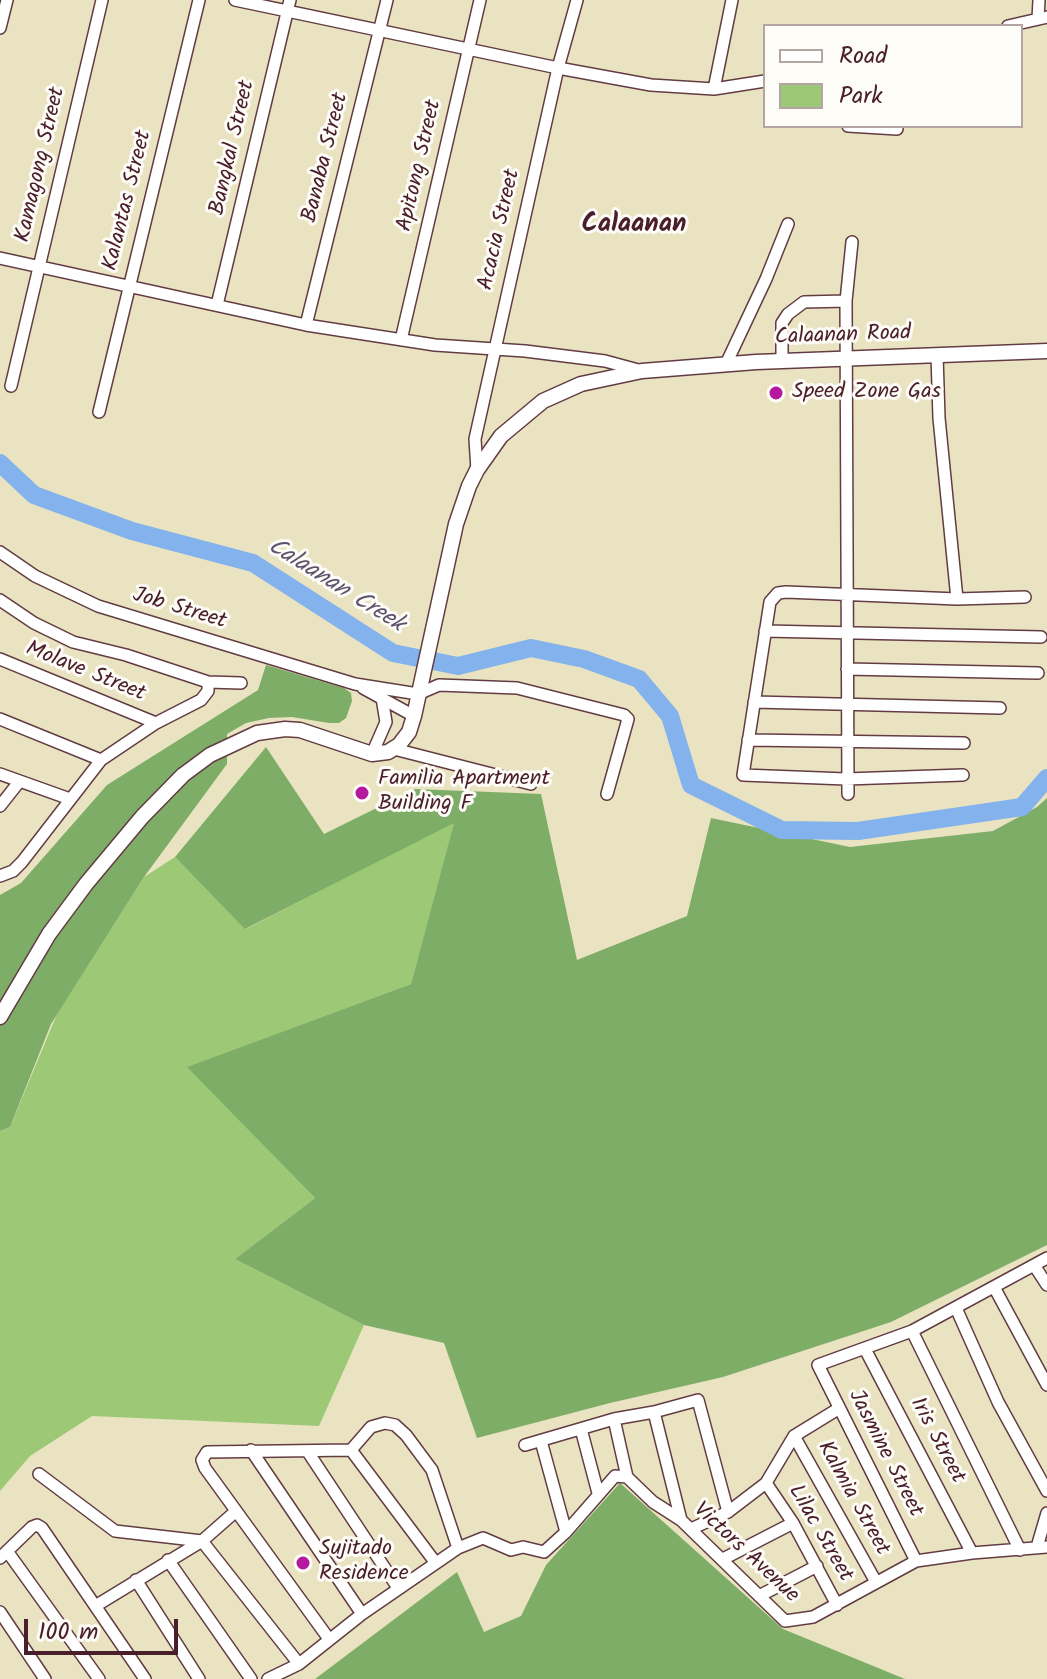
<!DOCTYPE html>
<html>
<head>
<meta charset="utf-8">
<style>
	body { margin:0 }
	#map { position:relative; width:1047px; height:1679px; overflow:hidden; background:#eae3c1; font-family:Kalam,sans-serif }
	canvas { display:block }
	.legend { position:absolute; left:763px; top:24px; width:260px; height:104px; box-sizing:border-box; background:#fdfcf7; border:2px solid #b5a4a5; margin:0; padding:10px 14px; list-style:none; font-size:24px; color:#4a1f2b }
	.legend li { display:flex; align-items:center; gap:16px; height:40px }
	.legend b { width:40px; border:2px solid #b5a4a5 }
	.scale { position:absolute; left:24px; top:1619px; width:154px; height:36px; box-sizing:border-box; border:4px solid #4a1f2b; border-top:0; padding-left:10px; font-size:24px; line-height:28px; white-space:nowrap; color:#4a1f2b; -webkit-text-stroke:6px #fdfcf7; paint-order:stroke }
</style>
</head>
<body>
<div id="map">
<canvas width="1047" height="1679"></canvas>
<ul class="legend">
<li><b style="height:10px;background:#fff"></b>Road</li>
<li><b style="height:22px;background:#9dc976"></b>Park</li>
</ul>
<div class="scale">100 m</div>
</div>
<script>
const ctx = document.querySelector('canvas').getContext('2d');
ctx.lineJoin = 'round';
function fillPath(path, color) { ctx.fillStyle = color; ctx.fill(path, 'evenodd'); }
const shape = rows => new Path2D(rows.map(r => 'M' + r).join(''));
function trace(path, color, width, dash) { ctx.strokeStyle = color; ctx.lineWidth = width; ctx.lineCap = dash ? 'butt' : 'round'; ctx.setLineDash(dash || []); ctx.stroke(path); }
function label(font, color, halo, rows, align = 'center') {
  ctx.font = font + ' Kalam,sans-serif'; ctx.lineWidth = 6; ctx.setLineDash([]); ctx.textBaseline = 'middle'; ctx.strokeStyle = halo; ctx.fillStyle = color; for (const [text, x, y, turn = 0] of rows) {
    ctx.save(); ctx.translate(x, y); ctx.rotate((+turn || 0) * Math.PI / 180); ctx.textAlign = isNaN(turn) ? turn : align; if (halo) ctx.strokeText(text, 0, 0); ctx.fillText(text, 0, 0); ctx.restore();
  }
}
fillPath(shape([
	[455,821,411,984,188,1067,315,1198,235,1259,364,1325,319,1426,92,1416,30,1456,0,1491,0,1131,10,1127,57,1014,144,877,175,857,246,929]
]), '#9dc976');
fillPath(shape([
	[266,665,344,688,351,693,352,701,346,718,339,723,329,723,292,717,269,718,246,723,227,734,227,764,144,877,51,1024,10,1127,0,1131,0,895,21,883,107,785,258,690],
	[266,747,324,834,415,789,541,794,577,960,687,916,711,818,850,847,993,831,1037,807,1047,798,1047,1245,891,1322,723,1377,610,1403,477,1438,444,1343,364,1325,235,1259,315,1198,187,1067,411,984,454,823,245,929,175,857],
	[620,1483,783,1629,905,1679,315,1679,457,1572,484,1632,521,1616,546,1565]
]), '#7ead67');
trace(shape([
	[0,463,34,495,132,531,253,563,393,653,458,666,531,648,584,659,639,679,670,716,691,785,782,830,858,831,1022,807,1047,778]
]), '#83b2ed', 18);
const minor = shape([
	[235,0,558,68,651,85,714,89,765,81],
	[1038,19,1039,0],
	[1008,26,1047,17],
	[0,28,7,0],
	[714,89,732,0],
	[848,126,897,129],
	[0,258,306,325,435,345,525,351,605,361,642,371],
	[217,305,290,0],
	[306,325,387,0],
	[401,340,480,0],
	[937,355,939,418,957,599],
	[782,361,782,323,788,314,804,302,846,301],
	[726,364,766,279,788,224],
	[11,386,102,0],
	[99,412,199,0],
	[477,470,475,439,558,68,577,0],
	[0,552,35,576,98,606,355,684,418,694,439,685,517,688,624,715,628,719,607,794],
	[0,600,34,623,73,642,126,655,208,682,241,683],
	[765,631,1041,637],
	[0,659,156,723],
	[847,669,1038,673],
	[363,688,414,716],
	[754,702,1000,708],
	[0,719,101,760],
	[748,740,964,743],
	[394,749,531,784],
	[372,754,386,722,382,698],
	[0,774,70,799],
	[963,775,846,779,743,775,770,602,778,593,786,592,957,599,1025,597],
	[848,794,846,301,852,242],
	[0,806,19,782],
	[0,876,13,871,22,862,101,760,156,723,201,700,208,691,208,682],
	[1034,1265,1047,1285],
	[994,1287,1047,1385],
	[956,1308,998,1402,1047,1491],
	[912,1331,1020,1550],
	[865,1349,972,1553],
	[654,1412,681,1520],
	[614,1419,627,1477],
	[581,1429,598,1493],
	[794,1436,876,1582],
	[541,1441,566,1532],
	[525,1445,614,1419,654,1412,698,1400,728,1512],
	[251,1450,362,1614],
	[351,1450,435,1562],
	[308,1452,398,1588],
	[39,1474,115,1531,202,1541,299,1664],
	[766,1483,793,1523,837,1605],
	[691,1529,728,1512,766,1483,794,1436,838,1409],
	[1037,1547,1047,1513],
	[7,1551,99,1679],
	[0,1558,32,1527,37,1525,42,1528,145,1679],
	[723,1559,793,1523],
	[168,1560,251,1679],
	[916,1561,818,1365,912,1331,1047,1258],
	[136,1580,199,1679],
	[759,1596,817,1566],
	[97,1605,202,1541,235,1512],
	[0,1612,45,1679],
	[329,1639,205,1468,202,1460,207,1452,351,1450,371,1427,385,1423,395,1425,406,1435,432,1470,458,1548],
	[268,1679,299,1664,362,1614,458,1548,483,1538,511,1550,523,1547,544,1552,566,1532,615,1476,627,1477,653,1502,681,1520,785,1621,813,1617,916,1561,972,1553,1047,1547]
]);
const major = shape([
	[0,1017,49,934,86,884,142,817,183,775,210,755,257,733,285,729,300,730,372,754,388,752,399,745,409,732,414,716,456,524,469,486,477,470,501,436,543,401,581,384,642,371,756,362,1047,351]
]);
trace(minor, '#623c42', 14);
trace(major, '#623c42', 17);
trace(minor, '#fff', 11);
trace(major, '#fff', 14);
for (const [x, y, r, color] of [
	[776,393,8,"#b5179e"],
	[362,793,8,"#b5179e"],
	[303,1563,8,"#b5179e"]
]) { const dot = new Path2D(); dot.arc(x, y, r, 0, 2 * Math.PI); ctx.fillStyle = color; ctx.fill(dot); trace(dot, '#fdfcf7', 3); }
label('22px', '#4a1f2b', '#fdfcf7', [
	["Bangkal Street",234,148,-77],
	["Banaba Street",327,158,-76],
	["Kamagong Street",42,165,-77],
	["Apitong Street",421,166,-77],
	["Kalantas Street",129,201,-76],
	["Acacia Street",501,230,-77],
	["Calaanan Road",843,337,-2],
	["Job Street",179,610,17],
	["Molave Street",85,673,22],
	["Iris Street",936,1441,62],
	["Jasmine Street",884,1454,63],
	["Kalmia Street",852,1499,61],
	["Lilac Street",819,1534,60],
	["Victors Avenue",745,1554,43]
]);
label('22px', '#4a1f2b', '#fdfcf7', [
	["Speed Zone Gas",792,393],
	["Familia Apartment",378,780],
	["Building F",378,805],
	["Sujitado",319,1550],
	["Residence",319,1575]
], 'left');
label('italic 24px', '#5e526f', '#fdfcf7', [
	["Calaanan Creek",335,587,32]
]);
label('bold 26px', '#4a1f2b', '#fdfcf7', [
	["Calaanan",634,227]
]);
</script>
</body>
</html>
